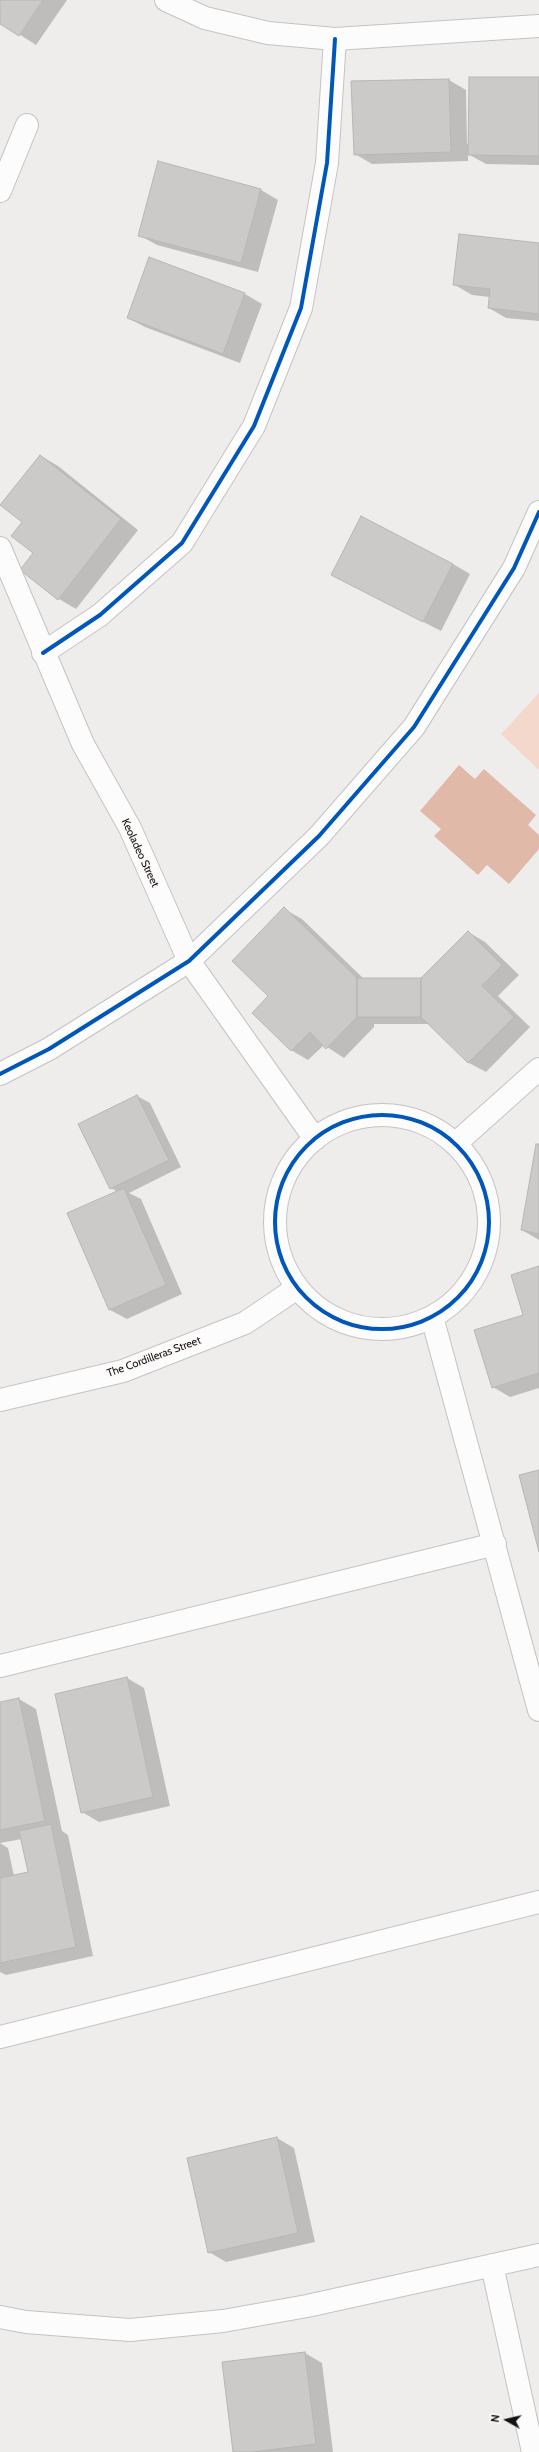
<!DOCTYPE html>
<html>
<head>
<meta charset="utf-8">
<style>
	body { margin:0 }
	#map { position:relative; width:539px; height:2452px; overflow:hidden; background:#efedeb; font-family:Cabin,sans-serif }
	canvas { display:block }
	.north { position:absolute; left:487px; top:2400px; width:40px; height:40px; -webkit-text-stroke:3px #fdf9f8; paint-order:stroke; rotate:278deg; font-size:11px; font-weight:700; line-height:16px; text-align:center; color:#131211 }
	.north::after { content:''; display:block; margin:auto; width:14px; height:18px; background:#131211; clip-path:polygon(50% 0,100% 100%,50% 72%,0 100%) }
</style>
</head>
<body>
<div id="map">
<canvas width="539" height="2452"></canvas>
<div class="north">N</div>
</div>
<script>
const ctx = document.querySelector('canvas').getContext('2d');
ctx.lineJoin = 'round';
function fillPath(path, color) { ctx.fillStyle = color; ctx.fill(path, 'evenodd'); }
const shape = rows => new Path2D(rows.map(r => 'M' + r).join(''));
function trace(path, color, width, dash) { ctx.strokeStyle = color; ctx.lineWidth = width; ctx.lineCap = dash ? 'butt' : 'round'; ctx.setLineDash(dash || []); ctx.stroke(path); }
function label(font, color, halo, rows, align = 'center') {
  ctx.font = font + ' Cabin,sans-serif'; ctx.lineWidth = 3; ctx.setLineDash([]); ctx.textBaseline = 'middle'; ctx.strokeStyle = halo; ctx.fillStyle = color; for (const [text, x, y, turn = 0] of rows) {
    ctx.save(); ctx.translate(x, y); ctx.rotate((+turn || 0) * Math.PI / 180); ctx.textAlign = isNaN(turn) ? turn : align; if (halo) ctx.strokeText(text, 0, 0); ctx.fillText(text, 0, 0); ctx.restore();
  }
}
fillPath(shape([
	[539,693,539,770,501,734]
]), '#f4d8cc');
fillPath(shape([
	[459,765,475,779,484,769,536,815,528,825,539,835,539,849,509,884,487,865,478,875,434,836,441,829,420,811]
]), '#e0b9a9');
fillPath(shape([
	[0,0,67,0,36,45,0,22],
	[539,78,539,165,486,164,468,154,468,161,372,164,355,154,449,80,466,90,467,144,469,144],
	[261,190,278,200,258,272,157,245,139,235],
	[539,244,539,321,506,318,489,308,490,297,472,295,455,285],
	[150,258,245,294,262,304,240,363,145,327,128,318],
	[41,456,58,466,138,530,76,609,59,599,35,553],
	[453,564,470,574,441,631,332,575],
	[284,909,302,919,364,979,421,979,468,932,485,942,519,975,498,996,530,1027,486,1072,469,1063,430,1024,374,1024,374,1027,344,1058,324,1045,308,1060,291,1050,269,996],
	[137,1096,150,1103,181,1167,129,1193,141,1199,182,1294,127,1319,110,1310,118,1192,111,1188],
	[539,1145,539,1240,522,1230],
	[539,1267,539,1388,510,1397,493,1387,524,1316],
	[127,1678,144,1688,170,1806,99,1822,82,1812],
	[19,1699,36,1709,62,1831,68,1835,93,1956,6,1975,0,1972,0,1843,8,1848,14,1876,29,1873,22,1839,0,1843,0,1703],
	[277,2138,294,2148,315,2242,226,2262,209,2252],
	[305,2353,322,2363,333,2452,234,2452,223,2363]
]), '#0003');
const building = shape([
	[0,0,43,0,19,36,0,24,0,0],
	[469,77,539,77,539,156,468,155,469,77],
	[449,79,451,152,354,155,351,81,449,79],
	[158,161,261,189,241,263,138,236,158,161],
	[459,234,539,243,539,314,488,308,490,289,453,285,459,234],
	[149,257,245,293,223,354,127,318,149,257],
	[40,455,121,519,58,600,20,570,33,553,11,536,22,522,0,505,40,455],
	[361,516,453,564,423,622,331,575,361,516],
	[284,907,357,978,357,1017,326,1049,310,1032,291,1051,252,1013,268,996,232,961,284,907],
	[468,931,502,965,482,986,514,1017,468,1063,421,1017,421,978,468,931],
	[357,978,421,978,421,1017,357,1017,357,978],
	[137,1095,169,1160,110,1189,78,1124,137,1095],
	[536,1144,539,1144,539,1234,521,1230,536,1144],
	[124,1188,166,1285,109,1310,67,1213,124,1188],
	[539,1266,539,1373,492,1388,474,1330,523,1315,511,1275,539,1266],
	[539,1470,539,1552,519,1475,539,1470],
	[127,1677,153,1797,81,1813,55,1694,127,1677],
	[19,1698,45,1821,0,1830,0,1702,19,1698],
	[51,1824,76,1947,0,1963,0,1878,28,1872,19,1831,51,1824],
	[277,2137,298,2233,208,2253,187,2158,277,2137],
	[305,2352,316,2444,252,2452,233,2452,222,2362,305,2352]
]);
fillPath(building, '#cbcac9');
trace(building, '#b7b6b5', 1);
const minor = shape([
	[166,0,205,18,268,33,335,39,539,26],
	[0,191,27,125],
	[0,548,83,744,130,828,189,961,315,1139],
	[43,653,100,615,182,543,254,426,301,308,327,163,335,39],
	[0,1074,49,1049,189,961,319,836,414,727,514,568,539,512],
	'275 1222a107 107 0 1 1 214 0a107 107 0 1 1-214 0Z',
	[455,1144,539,1069],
	[432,1317,539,1710],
	[0,1400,123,1371,245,1323,297,1288],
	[0,1666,495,1544],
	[0,2037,539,1902],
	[492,2265,533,2452],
	[0,2317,26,2322,130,2330,223,2321,307,2306,539,2255]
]);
trace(minor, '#c5c3c2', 24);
trace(minor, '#fdfcfc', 22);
trace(shape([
	[43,653,100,615,182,543,254,426,301,308,327,163,335,39],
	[0,1074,49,1049,189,961,319,836,414,727,514,568,539,512],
	'275 1222a107 107 0 1 1 214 0a107 107 0 1 1-214 0Z'
]), '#0057b8', 4);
label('11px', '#131211', '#fdf9f8', [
	["Keoladeo Street",140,853,65],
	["The Cordilleras Street",154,1357,-20]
]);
</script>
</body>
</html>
